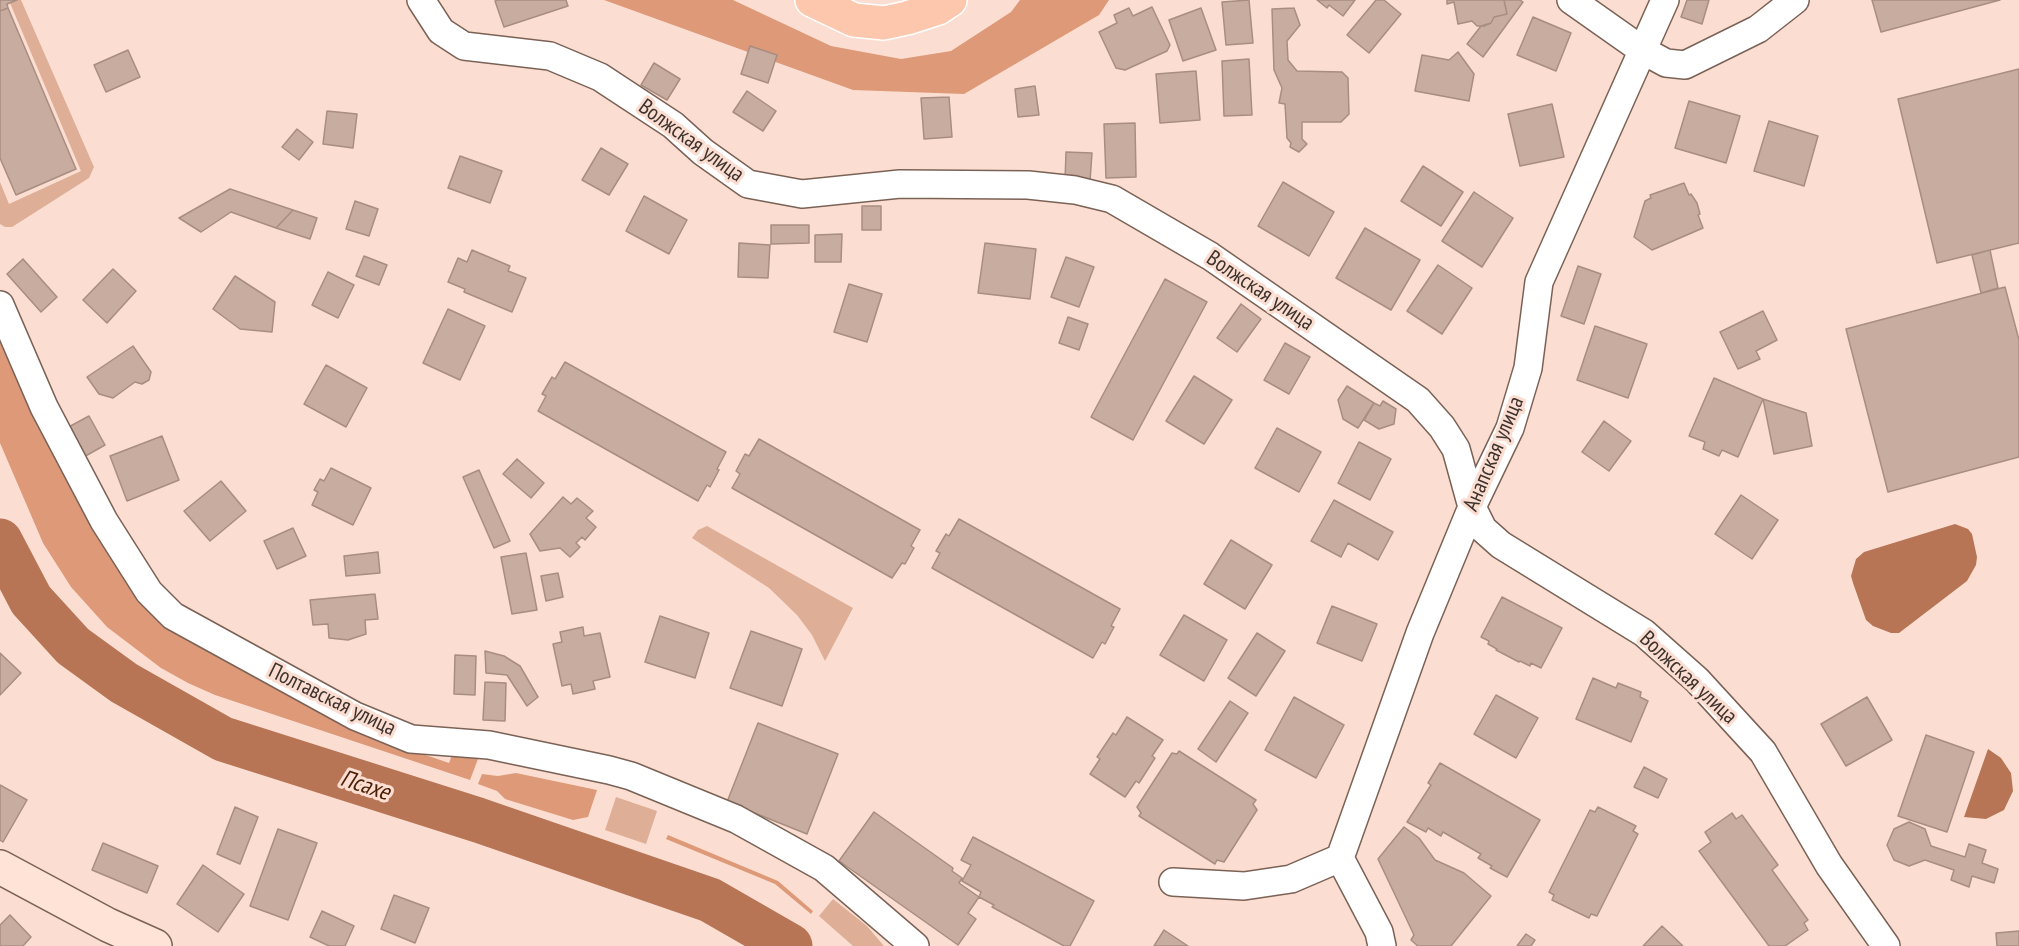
<!DOCTYPE html>
<html>
<head>
<meta charset="utf-8">
<style>
	body { margin:0 }
	canvas { display:block; background:#fbded1 }
</style>
</head>
<body>
<canvas width="2019" height="946"></canvas>
<script>
const ctx = document.querySelector('canvas').getContext('2d');
ctx.lineJoin = 'round';
function fillPath(path, color) { ctx.fillStyle = color; ctx.fill(path, 'evenodd'); }
const shape = rows => new Path2D(rows.map(r => 'M' + r).join(''));
function trace(path, color, width, dash) { ctx.strokeStyle = color; ctx.lineWidth = width; ctx.lineCap = dash ? 'butt' : 'round'; ctx.setLineDash(dash || []); ctx.stroke(path); }
function label(font, color, halo, rows, align = 'center') {
  ctx.font = font + ' "PT Sans Narrow",sans-serif'; ctx.lineWidth = 6; ctx.setLineDash([]); ctx.textBaseline = 'middle'; ctx.strokeStyle = halo; ctx.fillStyle = color; for (const [text, x, y, turn = 0] of rows) {
    ctx.save(); ctx.translate(x, y); ctx.rotate((+turn || 0) * Math.PI / 180); ctx.textAlign = isNaN(turn) ? turn : align; if (halo) ctx.strokeText(text, 0, 0); ctx.fillText(text, 0, 0); ctx.restore();
  }
}
fillPath(shape([
	[17,0,21,0,94,167,89,178,12,227,5,227,0,224,0,182,9,204,81,171,10,3],
	[707,526,853,608,825,661,812,635,797,615,769,588,692,538,698,530],
	[616,797,657,811,646,844,605,830],
	[833,899,867,926,884,946,853,946,819,916]
]), '#deae97');
fillPath(shape([
	[604,0,733,0,831,46,901,59,951,51,1011,12,1020,0,1109,0,1099,15,964,94,853,90],
	[0,322,142,595,414,751,449,763,452,755,478,759,470,780,215,695,188,683,161,668,107,627,71,587,43,543,0,443],
	[516,773,597,790,588,817,573,820,505,799,497,791,478,784,482,774,498,776],
	[668,835,778,881,813,911,811,914,775,884,666,839]
]), '#de9978');
fillPath(shape([
	[1955,524,1968,529,1972,534,1977,557,1976,565,1967,581,1899,633,1891,633,1873,626,1866,620,1853,583,1851,576,1856,559,1864,552],
	[1988,749,2001,758,2011,773,2013,791,2004,810,1986,819,1964,817]
]), '#b77555');
trace(shape([
	[0,541,31,600,73,646,124,683,223,739,478,820,710,900,790,946]
]), '#b77555', 45);
const building = shape([
	[0,0,17,0,7,4,8,8,0,11,0,0],
	[498,0,566,0,568,6,504,27,495,1,498,0],
	[1249,0,1253,43,1226,45,1222,2,1249,0],
	[1317,0,1355,0,1343,16,1329,5,1327,8,1317,0],
	[1376,0,1384,0,1401,14,1369,53,1347,35,1376,0],
	[1447,0,1504,0,1507,14,1494,17,1491,23,1484,26,1477,26,1472,21,1458,24,1454,2,1447,4,1447,0],
	[1504,0,1520,0,1523,2,1483,57,1467,44,1481,26,1491,23,1494,17,1507,14,1504,0],
	[1687,0,1709,0,1702,24,1681,17,1687,0],
	[1872,0,2000,0,1881,32,1872,0],
	[1152,7,1170,45,1167,51,1125,70,1116,68,1099,32,1117,23,1114,15,1129,8,1133,16,1152,7],
	[8,8,76,169,16,195,0,158,0,11,8,8],
	[1201,8,1216,50,1183,61,1169,20,1201,8],
	[1294,8,1300,25,1287,41,1288,60,1297,71,1342,72,1348,78,1349,114,1341,122,1302,122,1302,139,1307,144,1299,152,1290,147,1291,143,1287,138,1285,104,1279,103,1282,88,1274,70,1272,9,1294,8],
	[1533,17,1571,33,1556,71,1517,55,1533,17],
	[750,46,777,55,768,83,741,74,750,46],
	[128,50,140,77,106,92,94,65,128,50],
	[1458,52,1474,74,1469,101,1415,91,1422,55,1449,60,1458,52],
	[1249,59,1252,115,1224,116,1222,61,1249,59],
	[654,63,680,79,667,100,641,85,654,63],
	[2019,69,2019,243,1937,263,1898,99,2019,69],
	[1196,71,1200,120,1160,123,1156,74,1196,71],
	[1035,86,1039,115,1018,117,1015,89,1035,86],
	[747,91,776,111,763,131,733,112,747,91],
	[949,97,952,137,924,139,921,98,949,97],
	[1689,101,1740,116,1726,163,1675,148,1689,101],
	[1552,104,1564,157,1520,166,1508,114,1552,104],
	[327,111,357,114,353,148,323,144,327,111],
	[1769,121,1818,136,1804,186,1754,171,1769,121],
	[1135,123,1136,177,1106,178,1104,124,1135,123],
	[297,129,313,142,299,160,282,147,297,129],
	[601,148,628,164,609,195,582,180,601,148],
	[1066,152,1092,153,1090,181,1065,180,1066,152],
	[460,156,502,171,490,203,448,188,460,156],
	[1423,166,1463,192,1441,226,1401,201,1423,166],
	[1283,182,1334,212,1309,256,1258,226,1283,182],
	[1684,183,1689,195,1691,194,1697,203,1700,214,1698,215,1703,228,1652,250,1634,237,1645,201,1651,198,1650,195,1684,183],
	[230,189,293,210,276,228,231,212,201,232,179,218,230,189],
	[1474,192,1513,218,1482,267,1442,241,1474,192],
	[644,196,687,220,669,254,626,231,644,196],
	[355,201,378,209,369,236,346,229,355,201],
	[862,206,881,206,881,230,862,230,862,206],
	[293,210,317,218,310,239,276,228,293,210],
	[771,225,809,225,809,243,771,244,771,225],
	[1365,228,1420,260,1391,310,1336,278,1365,228],
	[842,234,841,262,815,262,815,235,842,234],
	[739,243,770,245,768,278,738,277,739,243],
	[985,243,1036,249,1030,299,978,293,985,243],
	[472,250,510,266,508,271,526,278,512,312,464,292,465,289,448,282,458,258,467,262,472,250],
	[1990,250,1998,288,1981,293,1972,255,1990,250],
	[364,256,387,265,379,285,356,276,364,256],
	[1066,257,1094,267,1079,307,1051,297,1066,257],
	[23,259,57,297,41,312,7,274,23,259],
	[1438,265,1472,288,1442,334,1407,311,1438,265],
	[1578,266,1601,274,1584,324,1561,316,1578,266],
	[113,269,136,291,107,323,83,300,113,269],
	[328,272,354,285,338,318,312,305,328,272],
	[235,276,275,302,272,332,240,329,213,309,235,276],
	[1165,279,1207,302,1133,440,1091,417,1165,279],
	[849,284,882,294,867,342,834,332,849,284],
	[2005,287,2019,340,2019,457,1888,492,1846,329,2005,287],
	[1241,304,1261,319,1237,352,1217,338,1241,304],
	[448,309,485,326,460,380,423,363,448,309],
	[1763,311,1777,340,1756,351,1760,359,1738,369,1720,332,1763,311],
	[1068,317,1088,324,1079,350,1059,343,1068,317],
	[1595,326,1647,344,1628,398,1577,380,1595,326],
	[1285,343,1310,357,1289,394,1264,380,1285,343],
	[133,346,151,372,149,380,142,384,135,382,113,398,99,394,87,377,133,346],
	[565,362,726,452,717,469,719,470,710,487,707,485,698,501,538,411,546,396,542,394,552,377,555,379,565,362],
	[326,365,367,388,346,427,304,404,326,365],
	[1194,376,1232,400,1204,444,1166,421,1194,376],
	[1714,378,1763,399,1738,457,1722,450,1719,456,1703,449,1705,442,1689,436,1714,378],
	[1347,386,1374,403,1358,428,1343,419,1338,400,1347,386],
	[1763,399,1806,413,1812,446,1774,454,1763,399],
	[1383,401,1396,409,1394,424,1379,429,1364,420,1374,403,1380,406,1383,401],
	[89,416,105,445,82,458,65,429,89,416],
	[1604,421,1631,441,1609,471,1582,452,1604,421],
	[1277,428,1321,452,1299,492,1255,468,1277,428],
	[162,436,179,480,127,501,110,456,162,436],
	[759,439,920,530,911,546,914,548,905,564,902,563,892,578,732,488,740,474,736,471,745,454,749,456,759,439],
	[1359,442,1391,459,1370,500,1338,483,1359,442],
	[517,459,544,483,531,498,503,474,517,459],
	[331,468,371,488,353,525,312,505,318,492,314,490,320,479,324,481,331,468],
	[479,470,510,541,494,548,463,477,479,470],
	[221,481,246,511,210,541,184,511,221,481],
	[1741,495,1778,520,1752,559,1715,534,1741,495],
	[563,497,571,504,577,498,593,511,586,518,596,527,585,540,582,537,576,543,580,547,570,557,560,548,540,551,530,534,563,497],
	[1334,500,1393,532,1378,560,1348,543,1341,557,1311,541,1334,500],
	[959,519,1120,609,1111,626,1114,627,1105,644,1102,642,1093,658,932,568,940,553,936,551,946,534,949,536,959,519],
	[293,528,306,556,277,569,264,541,293,528],
	[1231,540,1272,565,1245,609,1204,584,1231,540],
	[378,552,380,573,346,576,344,556,378,552],
	[526,553,537,610,512,614,501,557,526,553],
	[558,573,563,597,546,601,541,576,558,573],
	[375,594,378,619,365,620,366,634,348,640,329,638,328,624,313,625,310,600,375,594],
	[1502,597,1562,628,1541,668,1531,663,1530,666,1520,661,1519,662,1496,650,1497,649,1488,644,1489,641,1481,637,1502,597],
	[1332,606,1377,624,1362,661,1317,643,1332,606],
	[1184,615,1227,640,1204,681,1160,655,1184,615],
	[660,616,709,633,695,678,645,662,660,616],
	[583,627,584,636,600,633,610,677,593,681,595,689,573,694,571,684,562,686,553,644,562,642,560,632,583,627],
	[751,631,802,649,782,706,730,688,751,631],
	[1257,633,1285,651,1256,696,1228,678,1257,633],
	[485,651,504,656,520,666,538,697,527,706,507,675,486,673,485,651],
	[0,653,21,673,0,695,0,653],
	[455,655,476,656,475,695,454,694,455,655],
	[1593,678,1616,688,1618,683,1641,692,1640,697,1648,701,1631,742,1576,719,1593,678],
	[485,682,506,683,505,721,483,720,485,682],
	[1496,695,1538,718,1516,758,1474,734,1496,695],
	[1294,697,1344,725,1316,778,1265,750,1294,697],
	[1867,697,1892,740,1846,766,1821,724,1867,697],
	[1230,701,1248,713,1216,762,1198,749,1230,701],
	[1127,717,1163,740,1152,756,1155,758,1139,783,1136,781,1125,797,1090,774,1100,759,1097,757,1113,733,1116,735,1127,717],
	[758,723,838,754,807,834,727,802,758,723],
	[1926,735,1974,752,1947,832,1898,816,1926,735],
	[1179,751,1256,800,1253,804,1257,810,1224,862,1217,860,1215,864,1139,816,1141,813,1137,807,1172,753,1177,754,1179,751],
	[1440,763,1540,820,1507,877,1490,868,1492,866,1478,858,1481,854,1443,832,1441,836,1428,828,1426,832,1407,822,1431,785,1428,783,1440,763],
	[1644,767,1667,779,1658,798,1634,787,1644,767],
	[0,785,27,800,3,842,0,840,0,785],
	[235,807,258,817,240,864,217,854,235,807],
	[1598,807,1636,826,1633,831,1638,834,1597,916,1591,914,1589,918,1552,900,1554,895,1549,892,1590,810,1595,812,1598,807],
	[874,812,953,868,952,871,962,878,959,883,979,897,968,913,976,919,958,945,839,861,874,812],
	[1732,813,1736,819,1742,815,1778,865,1772,870,1808,920,1804,923,1808,930,1785,946,1769,946,1699,851,1711,842,1705,832,1732,813],
	[1909,822,1925,829,1931,846,1965,857,1969,844,1986,850,1982,863,1998,869,1994,883,1972,876,1969,887,1951,880,1954,870,1925,860,1909,866,1894,860,1887,845,1894,829,1909,822],
	[1404,827,1419,838,1435,860,1464,873,1491,896,1451,946,1418,946,1411,940,1414,935,1378,859,1404,827],
	[278,829,317,843,288,920,250,906,278,829],
	[973,837,1094,901,1070,946,1064,946,992,907,994,905,979,897,981,892,962,881,971,865,961,860,973,837],
	[103,843,158,866,147,893,92,870,103,843],
	[203,865,244,894,218,932,177,904,203,865],
	[394,895,429,908,415,943,381,929,394,895],
	[322,911,354,926,345,946,329,946,310,937,322,911],
	[10,915,31,937,23,946,0,946,0,925,10,915],
	[1662,926,1683,946,1643,946,1662,926],
	[1164,930,1188,946,1154,946,1164,930],
	[2019,931,2019,946,1997,946,1996,933,2019,931],
	[1526,934,1535,940,1531,946,1517,946,1526,934]
]);
fillPath(building, '#c8ac9f');
trace(building, '#a88d81', 1.5);
const street = shape([
	[421,0,441,31,464,46,550,56,600,77,673,125,703,152,748,184,802,194,900,184,1028,185,1075,190,1112,199,1210,256,1418,400,1442,427,1456,449,1472,507,1483,529,1501,545,1644,633,1697,680,1763,752,1829,865,1886,946],
	[1571,0,1642,50,1666,63,1685,65,1758,29,1795,0],
	[0,305,44,407,104,521,149,592,173,616,355,716,411,739,489,745,609,770,631,776,736,819,824,868,915,946],
	[1340,858,1420,633,1472,507,1510,428,1528,368,1539,282,1665,0],
	[1340,858,1379,932,1382,946],
	[1173,882,1244,886,1291,879,1340,858]
]);
const secondary = shape([
	[0,867,108,925,155,946]
]);
const primary = shape([
	[812,0,854,20,884,23,907,18,938,8,950,0]
]);
trace(street, '#7b6256', 30);
trace(secondary, '#7b6256', 36);
trace(primary, '#fff', 36);
trace(street, '#fff', 27);
trace(secondary, '#fee3d6', 33);
trace(primary, '#fdc7ad', 33);
label('22px', '#3d322d', '#fbded1', [
	["Волжская улица",691,141,36],
	["Волжская улица",1260,291,34],
	["Анапская улица",1494,454,-67],
	["Волжская улица",1688,678,43],
	["Полтавская улица",332,700,26]
]);
label('italic 24px', '#4b1f07', '#fbded1', [
	["Псахе",365,786,18]
]);
</script>
</body>
</html>
